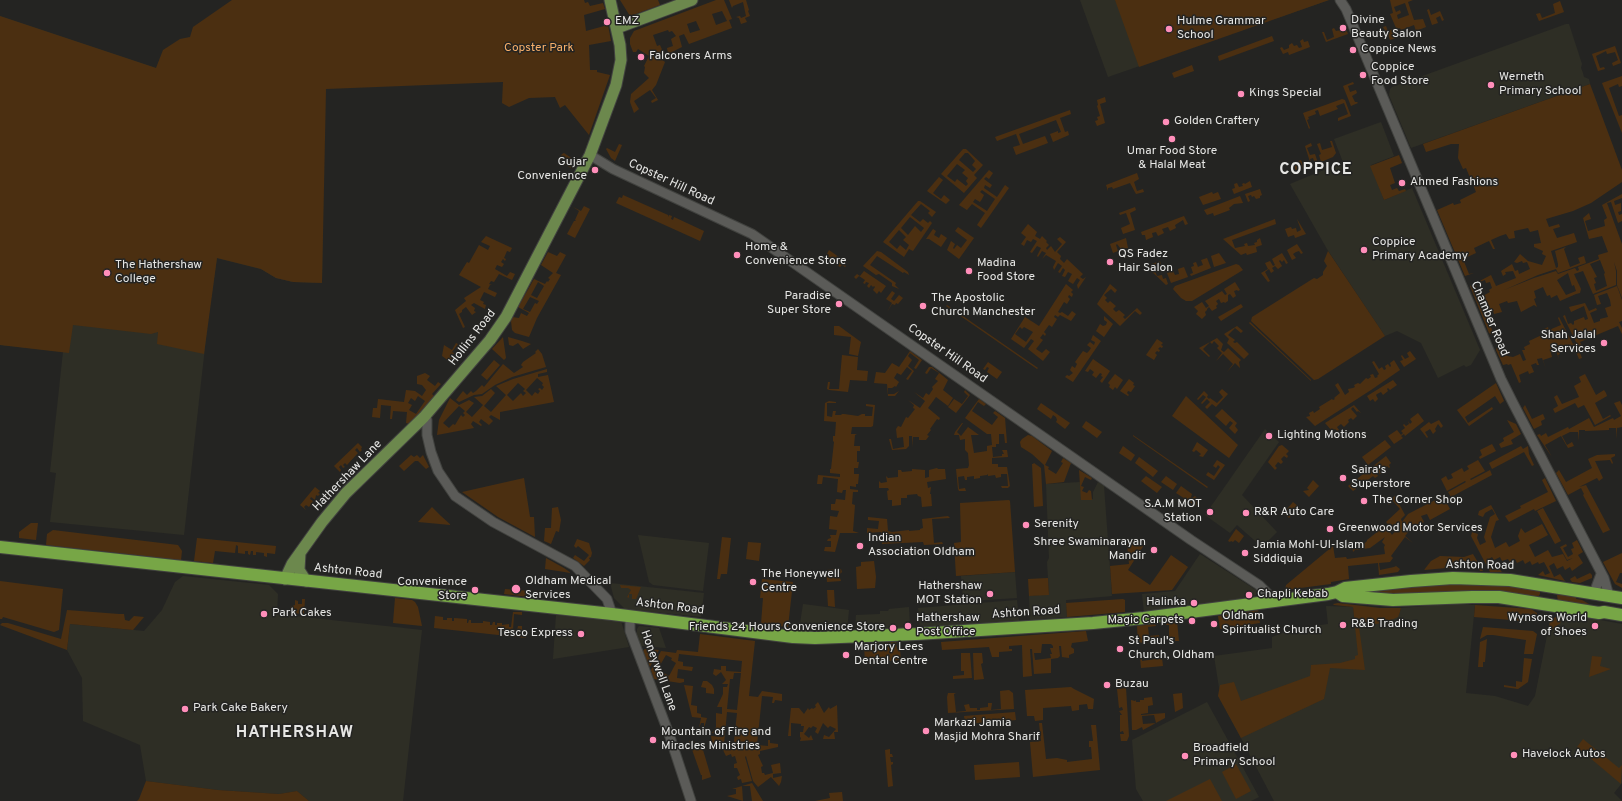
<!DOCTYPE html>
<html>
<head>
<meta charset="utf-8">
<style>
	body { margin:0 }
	canvas { display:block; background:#242422 }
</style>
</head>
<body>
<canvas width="1622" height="801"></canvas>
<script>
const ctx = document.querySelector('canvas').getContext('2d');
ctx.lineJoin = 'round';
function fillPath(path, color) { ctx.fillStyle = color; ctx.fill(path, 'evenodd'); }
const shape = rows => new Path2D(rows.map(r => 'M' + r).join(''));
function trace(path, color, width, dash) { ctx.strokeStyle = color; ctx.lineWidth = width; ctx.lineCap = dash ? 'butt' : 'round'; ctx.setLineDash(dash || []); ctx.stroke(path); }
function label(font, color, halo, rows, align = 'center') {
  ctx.font = font + ' Overpass,sans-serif'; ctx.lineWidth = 3; ctx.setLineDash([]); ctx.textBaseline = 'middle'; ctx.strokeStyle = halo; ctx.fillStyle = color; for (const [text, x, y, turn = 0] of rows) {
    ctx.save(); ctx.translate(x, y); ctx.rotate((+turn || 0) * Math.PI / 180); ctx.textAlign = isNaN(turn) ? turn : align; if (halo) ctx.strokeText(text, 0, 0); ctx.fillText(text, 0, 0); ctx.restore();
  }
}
fillPath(shape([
	[1080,0,1329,0,1108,77],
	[0,16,156,68,325,89,322,283,293,282,276,278,261,269,217,258,208,320,184,535,50,522,56,473,50,472,63,352,0,345],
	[1566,24,1569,24,1582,64,1581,68,1583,73,1584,77,1589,79,1590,84,1411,148,1389,95,1390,89,1392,87],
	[1381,122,1394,156,1371,165,1384,200,1412,188,1480,350,1471,365,1466,367,1464,365,1438,378,1421,343,1397,331,1385,336,1327,249,1290,184,1343,162,1334,139],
	[1265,429,1279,442,1242,495,1277,532,1262,547,1237,525,1230,533,1205,515],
	[1080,482,1082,500,1093,499,1093,492,1098,482,1104,486,1112,596,1066,600,1067,617,1030,620,1029,596,1049,594,1047,562,1049,558,1046,484],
	[638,535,709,543,703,591,653,585,649,582],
	[1200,554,1256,590,1256,595,1252,597,1144,613,1142,594,1175,591],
	[1015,572,1017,598,969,601,963,599,961,576],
	[183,576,269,585,278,594,277,614,422,630,403,801,309,801,297,791,279,794,218,790,146,781,140,745,83,721,82,678,67,650,70,624,144,631,162,610,175,582],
	[610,583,704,593,701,617,625,609,614,598],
	[1017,600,1019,621,920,627,918,608],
	[803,604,849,610,847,630,799,630],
	[1450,604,1475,605,1466,693,1495,696,1528,706,1535,696,1550,621,1562,613,1622,624,1622,783,1614,793,1622,801,1274,801,1221,700,1214,656,1272,648,1272,637,1292,629,1328,624,1326,606,1353,607,1354,618,1400,612,1401,608],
	[909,607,910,628,891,630,855,629,856,615,880,614,880,611,888,611,889,609],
	[556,615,621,621,629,647,553,659],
	[639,626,659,628,666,648,641,646,637,636,637,629],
	[1207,702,1259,797,1251,801,1143,801,1136,789,1132,740]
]), '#2e2e25');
fillPath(shape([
	[232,0,584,0,585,3,588,2,590,6,603,3,605,9,584,15,586,31,608,25,611,41,589,45,590,70,597,70,597,72,610,75,589,135,565,105,560,108,555,97,529,98,509,107,502,103,503,82,326,89,322,283,293,282,276,278,261,269,217,258,204,354,157,344,158,332,151,334,73,325,69,353,0,345,0,16,156,68,163,50,180,39,190,37,193,27],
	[620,0,658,0,660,5,630,16],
	[716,0,724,0,732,19,729,20,732,28,689,44,684,34,679,36,682,47,660,58,665,62,656,85,652,90,658,100,652,103,651,101,656,98,650,90,634,101,639,109,634,113,630,102,631,94,649,78,644,73,645,67,644,66,649,56,638,49,636,52,633,52,630,44,630,38,634,31],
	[722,11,727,21,716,25,712,14],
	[696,21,700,30,690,33,687,24],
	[668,30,669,32,672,31,676,36,671,39,673,46,667,48,668,53,664,54,660,45,657,46,653,35],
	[729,0,746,0,749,10,748,11,750,16,745,18,747,22,741,24,739,18,736,17,740,16,741,18,746,16,743,2,733,6,732,8],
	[1115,0,1329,0,1139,67],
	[1390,0,1413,0,1408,2,1414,20,1423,19,1426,27,1416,31,1414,25,1401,30,1400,28,1396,30,1399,37,1390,40,1388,34,1383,36,1382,32,1385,31,1383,27,1386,26,1388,31,1396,28,1390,14,1393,13],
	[1405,3,1409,15,1398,19,1397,15,1401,13,1400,10,1396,12,1394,7],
	[1560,1,1564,12,1539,21,1536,14,1540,13,1542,18,1555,13,1553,4],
	[1429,9,1431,15,1440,11,1444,20,1442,21,1440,16,1436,18,1438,23,1432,25,1427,10],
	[1334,28,1336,31,1346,29,1348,34,1326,42,1322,32,1324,32,1327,40,1334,37,1332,29],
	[1272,36,1274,41,1219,61,1218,56],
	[1303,39,1304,42,1308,41,1310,47,1289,55,1288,52,1283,54,1280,48,1282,47,1284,50,1289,48,1289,45,1292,43,1294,46,1297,45,1299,48,1302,47,1300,41],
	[1615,46,1621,63,1613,66,1612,63,1618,60,1615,52,1607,54,1606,51,1596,56,1600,68,1604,67,1605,69,1598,71,1592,54],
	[1192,65,1194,71,1174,78,1172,73],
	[1622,76,1622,86,1619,87,1618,84,1609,88,1619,116,1622,115,1622,133,1602,83],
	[1353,82,1354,84,1348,86,1350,92,1356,90,1357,93,1352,96,1355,102,1357,102,1358,103,1351,106,1343,86],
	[1590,84,1622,170,1622,182,1591,203,1573,211,1546,219,1549,227,1559,224,1560,227,1553,229,1557,238,1574,233,1577,242,1551,251,1556,268,1558,267,1558,264,1555,251,1566,247,1564,249,1570,267,1580,263,1578,258,1584,256,1586,263,1558,273,1556,269,1538,275,1504,290,1534,278,1556,271,1558,274,1575,268,1577,271,1579,270,1578,267,1599,259,1598,255,1608,252,1602,236,1589,239,1583,218,1589,213,1591,219,1585,221,1588,231,1605,226,1604,220,1607,218,1602,205,1622,194,1622,198,1614,201,1615,205,1621,203,1621,211,1618,212,1619,215,1622,214,1622,221,1618,223,1611,202,1607,203,1622,244,1622,298,1617,285,1617,271,1614,262,1616,271,1616,285,1593,294,1583,271,1574,274,1581,289,1580,293,1576,294,1560,301,1557,295,1551,298,1550,295,1547,296,1543,287,1534,291,1536,298,1534,299,1537,307,1534,305,1521,312,1517,301,1508,303,1507,301,1499,304,1502,312,1494,314,1493,311,1486,314,1494,335,1491,334,1489,333,1470,286,1491,275,1496,286,1516,278,1513,271,1505,272,1506,274,1503,276,1501,271,1512,264,1515,271,1518,270,1519,274,1530,269,1527,262,1523,263,1522,261,1517,263,1514,262,1520,254,1528,261,1542,265,1546,256,1542,254,1543,251,1534,247,1534,244,1541,243,1538,230,1530,232,1528,228,1514,231,1515,238,1509,239,1506,234,1500,236,1491,240,1495,249,1493,249,1489,241,1474,248,1476,253,1463,259,1469,274,1474,273,1465,276,1437,210,1453,203,1454,205,1461,203,1460,200,1476,192,1466,168,1463,169,1458,158,1459,144,1451,144,1426,152,1423,144],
	[1600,260,1605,273,1604,274,1607,286,1596,291,1594,284,1596,283,1594,278,1597,277,1590,264],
	[1568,273,1572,286,1574,285,1576,291,1566,295,1557,280],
	[1485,280,1486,283,1490,282,1492,288,1489,290,1490,292,1481,297,1475,284],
	[1105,97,1106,102,1100,104,1105,123,1097,126,1095,121,1098,120,1097,117,1100,116,1097,106,1098,105,1097,100],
	[1342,99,1345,100,1351,116,1338,121,1338,118,1348,114,1344,103,1336,106,1338,109,1320,116,1318,110,1315,111,1316,114,1308,117,1309,119,1307,120,1310,128,1309,129,1303,113],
	[1070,110,1071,114,1060,118,1065,132,1068,131,1069,135,1053,142,1050,134,1058,131,1058,133,1061,132,1056,120,1019,134,1023,144,1045,136,1048,143,1035,148,1016,155,1013,147,1020,145,1016,134,997,141,995,137],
	[1330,141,1332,141,1336,153,1333,157,1321,162,1319,155,1321,154,1317,144,1320,143,1322,150,1332,147],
	[1311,143,1312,146,1307,148,1310,155,1315,154,1318,163,1315,164,1313,158,1310,159,1312,165,1296,171,1293,163,1301,160,1303,165,1310,162,1305,146],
	[619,144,622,145,615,161,611,158,606,149,607,148,615,152],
	[963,149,966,149,983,165,974,175,977,178,964,193,941,174],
	[965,153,968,153,975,161,972,165,976,169,973,172,959,160],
	[957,164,965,170,962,173,968,178,966,181,968,184,966,186,957,179,955,182,947,176],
	[564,153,573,159,575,165,573,169,558,161,562,154],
	[1399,155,1402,163,1390,168,1395,183,1390,185,1392,190,1397,188,1399,191,1405,189,1406,191,1384,200,1370,166],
	[989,170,993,173,989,179,986,177,984,179,992,185,990,188,985,185,984,188,997,197,1005,185,1009,188,981,228,977,225,985,213,972,204,967,210,959,205],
	[982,190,995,199,987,211,973,202,975,199,980,202,982,199,984,195,980,192],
	[1137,173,1139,179,1134,182,1137,191,1143,189,1144,192,1136,194,1130,183,1113,189,1112,187,1108,188,1108,191,1106,185],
	[939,177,943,180,933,193,941,199,944,195,950,200,946,204,927,191],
	[1250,181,1252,187,1234,194,1232,189,1235,188,1234,184,1237,183,1239,187,1243,186,1242,184,1244,183,1245,184],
	[1260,189,1262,195,1260,196,1260,198,1256,199,1254,196,1252,197,1251,195,1248,196,1250,201,1248,202,1245,194],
	[1212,192,1213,194,1218,192,1221,199,1203,205,1199,197],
	[623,195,668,215,668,217,669,215,672,216,671,219,673,220,674,217,704,231,700,241,616,203,619,197,622,198],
	[1240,196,1243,203,1234,204,1229,208,1230,210,1214,216,1213,213,1207,215,1204,210],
	[918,201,920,201,936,212,932,217,928,213,930,211,921,204,911,215,920,222,923,219,928,223,930,221,932,223,913,251,909,249,904,257,883,242],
	[910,217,924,228,921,232,915,226,908,235,901,228],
	[899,230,906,237,903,240,909,245,906,250,900,245,897,249,889,242],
	[584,206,590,209,575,238,567,234,574,221,576,221,575,220,579,211,573,207,581,211],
	[1135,207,1136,210,1130,213,1135,230,1123,234,1121,228,1130,224,1126,213,1120,215,1119,213],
	[1184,216,1188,224,1185,225,1183,220,1175,225,1176,228,1170,231,1168,227,1162,229,1164,233,1158,236,1156,232,1152,233,1153,237,1146,240,1145,235,1142,235,1141,232],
	[1275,219,1276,224,1232,240,1235,248,1245,246,1244,244,1247,243,1248,246,1255,245,1254,243,1257,242,1257,240,1260,238,1262,245,1256,247,1257,252,1247,255,1246,253,1241,255,1223,239],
	[1297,219,1306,234,1295,238,1294,235,1288,237,1285,229,1291,227,1292,229,1296,228,1297,232,1301,230],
	[1028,224,1037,232,1035,236,1040,239,1042,236,1047,241,1046,242,1049,245,1046,248,1047,250,1051,246,1055,252,1062,244,1057,239,1060,237,1066,242,1057,252,1061,256,1060,259,1064,263,1067,259,1083,274,1080,277,1083,279,1086,277,1078,289,1077,285,1080,280,1077,278,1073,284,1068,281,1072,274,1068,272,1065,277,1062,276,1065,270,1063,268,1060,273,1058,272,1062,266,1058,263,1054,270,1053,267,1056,261,1046,255,1042,259,1046,253,1042,251,1038,257,1037,256,1041,248,1037,246,1032,253,1030,252,1037,241,1033,239,1031,242,1027,240,1024,246,1021,244,1026,237,1021,233],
	[958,227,974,238,959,259,947,250,951,241,955,244,953,248,954,249,957,245,961,248,967,240,955,231],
	[933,229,936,231,934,235,939,238,941,234,947,238,941,247,929,239,926,239],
	[486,236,512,248,510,252,507,251,504,258,506,259,505,261,503,259,501,262,504,264,502,267,497,265,495,269,507,276,510,272,515,274,512,280,499,274,494,282,491,281,489,284,492,285,490,285,488,289,497,293,495,297,484,292,480,300,484,302,483,304,486,305,485,309,474,303,471,305,475,308,474,311,476,312,472,315,466,307,462,310,462,312,459,314,465,327,463,328,455,310,466,301,464,298,481,287,459,275,467,262,469,263,479,245,488,250,490,246,481,242],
	[1126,238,1128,248,1121,249,1117,244,1116,245,1118,251,1113,253,1110,244],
	[1297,244,1303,253,1301,254,1299,251,1296,252,1293,254,1296,258,1292,260,1287,250],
	[829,250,843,260,841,262,846,266,845,267,842,265,840,267,836,264,837,261,833,258,831,261,827,258,829,255,827,254],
	[877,251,881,252,908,272,909,275,904,272,903,273,877,256,870,265,896,283,895,285,899,289,892,286,892,283,879,274,876,275,863,266],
	[1328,251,1385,336,1318,379,1314,380,1251,321,1252,317,1314,278,1317,279,1323,275,1323,272,1327,266,1324,261],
	[548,252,557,256,560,252,566,255,556,273,561,275,537,318,529,337,515,333,512,330,511,321,512,317,519,318,521,313,527,316,529,313,518,307,534,279,545,284,547,281,548,282,550,279,548,278,553,273,541,265],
	[538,282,544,286,537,298,531,295],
	[530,297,539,301,537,304,535,303,530,312,523,309],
	[1219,253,1226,263,1214,267,1211,256],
	[1282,253,1288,263,1286,264,1284,260,1282,262,1280,260,1279,261,1282,266,1278,269,1275,266,1272,268,1274,271,1271,273,1269,269,1265,272,1270,281,1268,282,1261,273,1268,269,1265,263,1270,261,1273,266,1275,265,1272,259],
	[1207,258,1211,268,1191,276,1190,274,1193,273,1191,267,1194,266,1193,263,1196,262,1198,267,1200,266,1203,265,1201,260],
	[1160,261,1161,265,1154,268,1157,276,1162,275,1163,279,1166,278,1168,284,1166,285,1146,266],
	[1236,264,1239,265,1243,270,1192,301,1186,301,1181,298,1173,289,1175,286],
	[1184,267,1188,277,1171,283,1167,273,1173,271,1175,275,1179,274,1178,269],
	[864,271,886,286,881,293,879,291,877,294,873,290,875,287,874,286,873,287,871,285,869,288,867,286,869,283,866,282,865,284,863,283,865,280,859,276,856,279,854,277,857,274,860,276],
	[1235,282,1240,290,1238,291,1237,290,1234,291,1236,296,1233,298,1230,294,1228,295,1228,301,1225,303,1224,302,1221,303,1219,299,1216,301,1218,304,1216,306,1217,308,1212,311,1209,307,1207,309,1207,310,1205,312,1206,315,1202,319,1196,314,1198,311,1194,307,1202,302,1206,308,1209,306,1205,301,1222,291,1225,295,1227,294,1224,289],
	[1066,284,1073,290,1071,292,1073,294,1072,297,1069,295,1068,297,1070,299,1067,304,1064,302,1058,312,1060,313,1062,312,1068,316,1072,311,1076,314,1071,321,1060,315,1058,317,1055,315,1054,317,1057,319,1052,327,1049,325,1044,332,1046,334,1045,336,1043,334,1040,338,1043,340,1036,349,1042,353,1046,349,1050,352,1043,361,1028,349,1034,341,1031,339,1024,348,1011,339,1025,317,1039,326],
	[1020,327,1022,329,1024,327,1033,332,1026,342,1015,334],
	[1110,284,1117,290,1115,293,1111,289,1104,295,1107,298,1105,300,1108,303,1110,301,1116,306,1113,309,1116,312,1119,310,1125,315,1123,317,1125,319,1137,308,1142,313,1140,315,1135,311,1120,326,1105,312,1097,304],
	[1617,286,1622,300,1622,321,1619,322,1622,328,1622,334,1618,326,1580,342,1582,346,1579,348,1563,316,1565,315,1568,324,1571,323,1573,325,1574,324,1574,321,1584,317,1585,320,1588,319,1584,306,1571,312,1569,307,1585,303,1589,311,1596,308,1597,310,1590,313,1594,323,1600,321,1600,319,1608,317,1605,308,1611,306,1610,300,1607,293,1598,296,1601,304,1597,305,1594,295],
	[892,291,895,293,891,299,894,301,899,295,903,298,898,304,896,303,895,305,892,304,887,312,892,303,886,299],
	[1241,304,1243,307,1221,321,1218,317],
	[947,305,1038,368,1037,369,946,306],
	[1104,316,1113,324,1104,337,1096,331,1100,324,1103,326,1106,325,1107,322,1104,320],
	[1559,317,1573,344,1576,343,1582,358,1579,359,1573,345,1562,349,1561,347,1558,348,1560,354,1558,355,1559,359,1556,351,1551,353,1552,357,1543,360,1546,369,1542,358,1537,359,1539,365,1537,365,1536,363,1531,365,1534,372,1529,374,1528,371,1519,375,1521,382,1519,383,1511,364,1508,365,1507,364,1503,365,1496,350,1497,347,1499,344,1503,353,1505,352,1507,356,1513,357,1520,354,1523,361,1526,360,1522,350,1525,350,1524,347,1530,344,1529,341,1544,334,1542,330,1548,327,1549,330,1561,325,1558,318],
	[1250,322,1311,380,1311,381,1249,323],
	[834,326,839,326,861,342,858,356,849,354,851,337,834,335],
	[1237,326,1243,331,1241,333,1235,328,1228,335,1235,340,1233,342,1235,343,1237,342,1249,354,1244,359,1227,343,1229,339,1224,334],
	[1093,335,1101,341,1073,382,1065,377,1067,375,1069,376,1073,373,1070,370,1072,366,1075,368,1077,364,1075,362,1083,351,1087,353,1089,351,1091,348,1087,345,1090,342,1094,345,1095,342,1091,340],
	[503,337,506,358,504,360,492,349],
	[508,337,522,341,531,344,523,349,518,343,513,346,509,345],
	[1217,338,1223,344,1221,350,1224,352,1228,348,1241,360,1239,362,1240,368,1235,363,1227,372,1233,364,1223,354,1216,361,1222,353,1217,348,1219,346,1214,341,1212,344,1210,342,1203,349,1210,356,1209,357,1199,348,1210,342],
	[1157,339,1163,343,1161,345,1163,346,1162,348,1160,347,1158,349,1160,350,1159,352,1157,351,1155,353,1157,355,1154,360,1146,355],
	[456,343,458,344,452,352,454,353,452,356,456,359,453,364,442,356,444,345,452,350],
	[538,349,542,354,546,367,512,377,495,385,482,394,474,395,459,402,456,400,463,391,467,395,471,391,473,393,476,391,482,385,484,387,503,364,514,373,523,367,521,365,523,362,536,353,535,352],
	[910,351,922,360,916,369,914,368,919,360,910,353,908,356,912,360,908,366,914,371,908,380,906,379,912,371,907,367,901,375,897,373,894,378,899,382,896,387,895,386,892,388,888,388,888,394,894,394,899,391,895,396,888,396,887,384,874,383,876,372,885,373,892,363,899,367],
	[1410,351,1416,359,1404,367,1400,361,1403,360,1401,356,1402,355,1405,359,1409,357,1407,353],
	[842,355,858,357,857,370,868,371,867,381,850,380,848,392,829,390,827,389,828,382,830,382,829,389,839,389],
	[1093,359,1110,371,1102,383,1100,381,1103,377,1101,376,1102,374,1100,373,1096,378,1092,375,1094,372,1090,369,1088,372,1085,371],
	[494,360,500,365,487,380,481,375],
	[1394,360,1400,370,1371,390,1315,426,1306,417,1310,416,1309,413,1313,411,1314,413,1320,409,1319,407,1332,399,1333,400,1335,399,1334,398,1340,393,1335,385,1338,383,1345,395,1349,392,1348,389,1353,388,1355,387,1354,385,1358,383,1360,384,1366,378,1368,379,1371,377,1370,375,1373,374,1375,378,1378,377,1377,376,1379,374,1372,362,1374,361,1379,369,1382,367,1384,370,1386,369,1385,366,1388,364,1390,367,1391,366,1390,363],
	[988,362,1002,372,997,379,987,372,989,368,987,367,985,370,983,369],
	[929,367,932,367,948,380,943,390,953,398,948,406,936,397,928,408,940,418,939,420,937,419,930,429,931,430,927,435,929,436,926,440,919,440,919,437,913,437,913,447,912,436,909,436,909,446,906,449,892,450,889,439,891,439,893,449,904,447,903,437,897,438,896,429,898,426,901,427,906,417,908,418,915,409,913,408,914,405,908,400,920,408,925,401,914,392,923,398,926,393,929,395,933,389,932,387,938,381,935,379,939,373,931,368,927,374,925,373],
	[547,369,547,372,538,374,538,377,548,375,554,402,500,412,500,420,491,415,489,417,493,421,489,425,481,419,479,422,482,425,481,426,473,421,471,424,474,428,437,435,439,420,450,398,459,405,469,400,474,403,466,412,472,417,483,405,474,397,482,396,491,389,495,393,484,406,491,412,506,395,496,386,513,379],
	[537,378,543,383,542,385,544,387,542,390,540,388,538,389,540,391,538,394,535,392,532,396,526,390],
	[518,383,525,389,523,391,526,393,523,396,521,393,513,401,507,395],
	[459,406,465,411,463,413,465,415,463,417,461,415,455,425,453,424,449,428,443,423],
	[425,373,430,376,427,380,435,386,438,382,441,384,432,394,434,396,410,424,406,423,407,412,393,411,392,419,390,419,391,406,381,405,380,418,372,417,373,408,377,408,378,399,404,402,406,390,415,391,422,396,426,390,422,385,417,384,417,376],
	[418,396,425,401,416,414,409,410,412,405,408,403,411,398,415,401],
	[1115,374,1123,380,1117,389,1115,387,1113,390,1109,387,1110,385,1108,383],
	[1585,374,1596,395,1604,390,1606,393,1607,396,1595,403,1603,419,1610,415,1611,416,1595,425,1584,405,1578,408,1575,403,1555,413,1553,409,1558,406,1554,397,1557,395,1562,404,1579,397,1574,386,1581,382,1579,377],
	[1129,379,1134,383,1133,385,1135,386,1131,392,1128,391,1127,393,1129,395,1128,396,1120,391],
	[1393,380,1397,385,1390,390,1388,388,1387,389,1388,391,1383,395,1381,392,1377,394,1376,395,1378,399,1375,402,1373,399,1370,401,1367,396],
	[1496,383,1504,401,1500,404,1495,396,1465,417,1468,423,1492,407,1493,409,1469,426,1457,410],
	[1222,389,1228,394,1216,407,1212,404,1207,409,1205,407,1210,402,1207,399,1202,404,1201,403,1206,397,1203,395,1198,400,1197,399,1204,391,1208,395,1207,397,1209,399,1210,398,1217,403,1223,397,1219,392],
	[965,390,970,395,956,413,948,407,954,399,962,404,968,396,964,392],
	[1186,396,1238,445,1229,458,1172,416],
	[979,399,986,404,984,406,978,402,972,411,992,425,998,417,993,413,995,411,1005,418,1007,443,1005,443,1004,434,999,434,999,444,996,444,996,447,992,447,993,457,1002,456,1002,454,1004,454,1002,450,1007,450,1008,457,992,458,992,464,998,464,998,467,1007,467,1010,486,1008,488,1002,488,1001,486,1008,486,1007,474,1001,474,1001,477,996,478,995,475,988,476,988,474,987,475,980,476,980,478,974,479,974,476,967,477,967,480,965,480,964,476,958,477,959,489,965,488,966,491,959,491,958,489,956,469,968,468,969,465,968,453,965,450,965,439,960,440,959,435,954,435,955,432,962,423,963,423,957,432,961,436,968,427,979,435,971,435,974,453,987,451,987,446,992,445,991,434,987,434,965,418],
	[829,401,836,402,836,403,827,403,827,416,832,417,833,411,836,411,835,415,841,415,842,414,844,414,858,416,862,414,865,414,865,416,872,416,873,407,866,406,866,404,875,405,873,426,871,427,852,427,851,434,857,434,855,435,854,446,860,446,860,451,857,451,857,462,859,462,858,468,854,468,854,474,859,474,858,484,856,484,856,487,850,486,850,489,858,490,858,492,853,492,852,504,855,505,853,531,859,533,840,533,835,552,824,551,825,547,831,547,831,541,827,541,828,539,831,538,830,535,836,535,837,530,829,529,830,516,837,517,839,511,831,510,831,504,835,504,836,499,845,500,846,490,843,490,842,493,837,492,838,479,823,477,822,484,817,484,818,475,840,477,840,474,830,473,830,469,831,469,834,442,833,441,833,436,835,436,836,422,824,421,825,403],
	[1620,401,1622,405,1622,427,1617,428,1617,439,1616,428,1609,428,1609,430,1585,431,1585,430,1579,430,1579,441,1578,432,1570,432,1562,436,1567,445,1572,442,1574,446,1568,448,1561,436,1545,445,1552,457,1537,435,1540,434,1541,436,1546,433,1548,437,1568,427,1569,429,1589,418,1594,427,1613,418,1614,420,1621,416,1614,403],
	[1041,403,1070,423,1065,429,1056,422,1057,420,1056,417,1053,415,1051,419,1037,409],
	[1354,405,1361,413,1358,411,1357,412,1353,407,1351,409,1357,416,1353,420,1351,418,1348,420,1349,422,1344,427,1341,424,1337,427,1339,430,1337,431,1335,429,1332,431,1325,423],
	[1525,405,1532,419,1543,414,1545,419,1541,421,1542,425,1534,429,1523,408],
	[1222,409,1237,423,1235,426,1238,430,1235,434,1229,428,1233,423,1230,421,1226,426,1215,416],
	[1418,413,1424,421,1405,436,1404,434,1401,436,1403,438,1394,444,1388,436,1397,430,1401,435,1403,433,1401,431,1405,428,1403,425,1404,424,1406,426,1409,424,1408,421,1410,424,1412,422,1410,419],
	[1439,420,1443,426,1441,428,1438,424,1435,429,1436,431,1433,434,1430,429,1427,431,1425,432,1428,437,1427,438,1420,429,1429,422,1431,424],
	[1507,420,1516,424,1521,434,1511,440,1513,444,1501,448,1499,444,1504,441,1503,438,1514,432],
	[1086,421,1102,432,1097,438,1082,427],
	[1028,435,1032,436,1052,451,1045,465,1049,467,1048,469,1056,474,1063,463,1061,462,1063,458,1071,463,1064,482,1046,484,1044,465,1032,454,1021,447,1020,442,1022,439],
	[1133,435,1208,487,1207,488,1133,436],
	[1385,440,1391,447,1368,465,1362,457],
	[1197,442,1208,450,1203,457,1199,456,1201,454,1196,450,1194,452,1192,451],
	[358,443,362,447,361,449,362,450,360,452,357,448,355,450,358,453,347,465,345,463,343,465,345,467,343,468,341,465,339,467,341,470,340,472,334,466],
	[1492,444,1496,451,1480,459,1479,457,1482,455,1480,450],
	[1282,445,1289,451,1286,454,1288,456,1287,458,1284,456,1281,459,1283,462,1281,464,1278,462,1275,466,1277,468,1275,470,1268,462,1279,446],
	[1123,446,1135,455,1131,461,1119,453],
	[1521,446,1523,449,1528,446,1529,454,1534,465,1532,466,1524,452,1492,469,1489,463],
	[1615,454,1615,456,1611,458,1613,463,1612,464,1610,460,1595,461,1603,478,1599,481,1597,478,1579,487,1586,485,1610,530,1603,533,1583,495,1584,494,1581,488,1568,495,1556,473,1559,470,1566,482,1592,468,1588,459,1597,455],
	[411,455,414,457,417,455,420,458,423,455,429,467,426,469,418,461,415,461,404,471,399,466],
	[1386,456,1391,463,1389,465,1390,467,1389,468,1387,466,1385,471,1381,467,1379,469,1382,473,1380,474,1378,471,1376,473,1378,476,1375,478,1373,476,1368,480,1370,482,1368,483,1366,480,1364,482,1363,481,1361,482,1365,487,1364,488,1361,485,1359,487,1356,484,1354,486,1356,489,1353,491,1348,486],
	[1139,457,1158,471,1153,477,1135,463],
	[1217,460,1225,465,1214,480,1206,475,1208,472,1214,476,1220,467,1218,465,1216,468,1213,466],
	[1478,460,1485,471,1470,479,1471,480,1490,470,1492,475,1451,497,1448,492,1466,482,1465,481,1447,491,1441,479,1446,476,1448,480,1453,478,1451,474,1462,468,1464,472,1469,469,1467,466],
	[1033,464,1034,463,1041,468,1043,506,1034,507,1032,464],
	[937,468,938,469,945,469,946,479,927,482,928,488,931,487,930,494,931,494,932,506,922,507,921,497,918,496,917,494,907,495,907,498,901,498,901,505,892,506,892,500,888,500,887,491,889,490,888,488,879,488,879,481,881,483,887,482,886,476,888,478,898,477,898,470,901,470,902,472,912,471,912,469,925,470,925,478,929,477,929,470],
	[1079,470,1092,478,1091,480,1085,477,1081,486,1084,487,1082,491,1087,493,1089,490,1091,491,1092,500,1081,500],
	[1146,476,1162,487,1157,493,1141,481],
	[1166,476,1177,484,1173,490,1161,482],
	[524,478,530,517,534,517,535,537,498,517,462,492],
	[1545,478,1556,501,1535,511,1534,509,1509,522,1505,516,1521,508,1520,506,1548,492,1542,480],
	[1313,480,1319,486,1309,497,1303,491,1309,490,1307,488],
	[1181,486,1192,494,1191,497,1192,498,1195,496,1200,500,1196,506,1176,493],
	[315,487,320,491,318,493,320,494,318,496,316,495,315,500,311,497,310,499,313,501,309,507,306,505,304,507,306,510,300,505],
	[1395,496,1405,515,1401,519,1402,522,1408,514,1443,496,1450,509,1430,520,1427,514,1421,516,1424,522,1419,525,1423,534,1418,526,1410,530,1405,536,1413,543,1405,537,1391,556,1393,558,1390,562,1379,563,1380,570,1394,567,1396,566,1400,569,1398,572,1379,575,1378,563,1348,566,1349,579,1331,582,1331,584,1285,590,1286,585,1333,546,1335,558,1346,557,1347,559,1385,554,1384,547,1385,545,1382,542,1385,537,1370,548,1355,550,1353,552,1352,547,1359,541,1363,545,1367,541,1367,540,1381,529,1382,530,1388,526,1392,531,1390,532,1392,535,1399,527,1398,525,1393,530,1386,522,1400,509,1393,501,1389,505,1386,502],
	[1009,500,1010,501,1015,572,956,576,954,543,961,542,960,503],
	[1293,502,1299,507,1289,518,1283,513,1285,511,1287,512,1289,511,1287,509],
	[1491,505,1499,520,1496,521,1491,537,1495,548,1506,542,1509,547,1520,541,1518,536,1521,528,1525,533,1542,524,1548,535,1529,545,1535,557,1548,550,1552,557,1563,554,1567,561,1573,558,1567,560,1560,547,1566,544,1567,546,1563,548,1568,557,1573,554,1571,549,1574,548,1572,543,1577,540,1583,552,1578,555,1583,563,1572,571,1570,567,1565,570,1563,566,1557,569,1554,563,1549,566,1554,577,1560,574,1565,581,1538,575,1543,571,1545,575,1550,573,1544,562,1539,564,1538,562,1532,565,1530,561,1525,564,1523,560,1517,563,1515,559,1510,562,1508,559,1502,561,1500,557,1494,560,1492,557,1487,560,1491,569,1497,566,1502,572,1490,572,1471,536,1472,532,1478,534,1477,538,1480,545,1486,542,1484,537,1490,517,1495,514,1492,509,1485,513,1483,517,1478,515,1479,511],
	[432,507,441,516,451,525,418,522],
	[558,507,561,520,559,532,556,531,551,544,544,541,545,528,551,528,552,508],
	[1543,508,1561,541,1555,544,1537,511],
	[948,516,950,518,932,519,934,543,942,542,943,544,924,545,923,542,882,544,881,532,867,533,867,528,878,529,879,521,868,520,868,517,887,519,888,531,892,532,909,530,909,531,920,530,920,529,923,528,922,519],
	[31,523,38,523,36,540,19,538,19,532],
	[1236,529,1244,536,1239,543,1235,540,1233,542,1231,541,1230,542,1228,541],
	[53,530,178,545,182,551,181,560,46,545,47,534],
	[722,537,731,538,727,574,721,574,720,579,717,579],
	[197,538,276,546,275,554,267,553,267,557,264,556,264,553,256,552,256,555,253,555,253,551,251,551,250,555,248,554,248,551,245,551,245,554,238,553,238,546,236,545,235,553,215,551,213,563,194,561],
	[577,539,589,543,592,553,591,557,589,558,590,560,584,566,573,558,575,555,584,561,589,555,578,546,576,548,574,546],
	[748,542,761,543,759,561,746,559],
	[1127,543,1140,543,1144,545,1128,570,1150,585,1171,555,1188,567,1172,590,1112,594,1110,566,1129,564],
	[1622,553,1622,573,1620,573,1616,582,1622,584,1622,588,1615,584,1603,562],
	[1473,554,1483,571,1480,571,1476,564,1469,566,1424,570,1431,561,1440,556,1464,557],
	[546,558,564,568,571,573,545,569],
	[874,561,876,577,875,588,857,589,856,567,861,566,861,562],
	[841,569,842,572,839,575,841,581,827,582,826,570],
	[1590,573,1592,575,1592,578,1580,583,1572,582,1570,579,1575,576,1577,579],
	[1048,578,1049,595,1029,596,1028,579],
	[762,579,793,582,788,627,761,624,763,598,760,598],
	[0,581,63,589,59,630,54,632,3,617,2,619,0,619],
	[1437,584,1507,584,1540,591,1540,594,1538,597,1392,596,1345,591],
	[620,585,641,587,636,599,632,599,632,594,629,594,629,598,627,597,631,590,628,588,621,588],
	[505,589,530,591,529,597,504,594],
	[827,590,834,590,835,607,828,606],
	[1559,593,1577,595,1576,599,1582,600,1589,604,1588,607,1558,601,1557,595],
	[395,598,412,600,415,602,418,607,422,626,393,623],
	[302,599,305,599,304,614,290,613,290,607,295,605,295,600,298,601,298,604,302,604],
	[1123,599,1125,600,1125,612,1067,617,1066,603],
	[1338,603,1380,608,1401,608,1400,612,1398,617,1387,622,1359,627,1365,670,1330,668,1324,699,1241,738,1218,696,1220,685,1234,682,1241,701,1310,676,1311,665,1340,663,1355,659,1355,656,1358,655,1353,607,1334,605,1333,604],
	[1475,605,1531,609,1537,613,1538,621,1524,619,1523,621,1474,617],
	[67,610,119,614,124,614,125,620,129,621,134,616,144,617,133,630,70,624,67,650,0,625,2,623,8,623,61,639],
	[1258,610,1260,623,1220,629,1218,616],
	[513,612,522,612,522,615,514,614,513,630,517,630,518,626,522,626,522,631,523,632,523,635,526,635,526,638,434,628,435,616,443,617,443,620,447,620,447,618,452,618,452,621,454,621,454,618,467,619,467,623,468,623,469,620,471,620,471,623,483,623,483,621,490,622,490,625,492,625,493,622,495,622,495,625,497,625,497,623,502,623,502,625,509,624,509,627,511,627],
	[1561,613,1563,613,1560,624,1559,624,1548,633,1550,621],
	[1177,621,1179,641,1175,641,1175,637,1169,638,1169,625,1166,625,1166,622],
	[1155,624,1156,626,1148,627,1149,636,1159,635,1160,641,1138,643,1137,626],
	[1483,627,1533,631,1537,634,1533,654,1524,654,1526,640,1493,635,1487,635,1480,639],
	[1086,631,1088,641,1072,643,1071,647,1074,649,1074,653,1069,655,1069,658,1062,657,1061,646,1059,646,1060,656,1058,658,1051,659,1051,673,1034,674,1032,649,1030,649,1032,676,1023,677,1022,645,1009,646,1009,649,1012,649,1012,651,999,652,999,657,992,657,989,647,942,650,941,642],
	[1042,644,1051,644,1053,646,1053,648,1050,648,1052,654,1050,654,1051,658,1035,660,1034,653,1041,653],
	[700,634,755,641,749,696,758,697,762,691,782,694,782,701,775,700,774,703,772,703,773,697,762,696,757,745,768,746,768,740,770,740,770,743,778,744,778,747,760,751,760,754,758,755,763,766,761,767,762,773,764,773,765,775,773,773,771,765,780,763,781,773,773,774,773,778,782,776,781,782,779,786,771,777,758,787,753,781,746,756,745,757,752,781,742,783,741,779,738,780,737,777,740,775,737,768,734,768,734,764,737,763,735,756,732,757,731,754,726,756,723,750,713,749,711,736,723,737,723,734,712,733,716,727,716,713,722,714,722,707,717,707,723,694,723,687,727,687,728,684,722,684,726,680,721,672,716,676,713,674,714,669,721,670,721,666,726,666,726,671,741,672,742,661,679,654,678,661,683,662,683,666,693,667,692,671,678,669,677,678,684,679,684,682,680,683,654,679,651,670,661,651,676,653,677,650,698,652],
	[666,655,672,658,671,660,676,663,669,676,664,673,662,675,656,672],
	[734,673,741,673,737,710,727,709,730,679,733,679],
	[727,712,737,713,733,750,726,749,727,745,724,744],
	[1487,639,1485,662,1483,662,1483,667,1478,667,1480,642],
	[896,642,897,649,900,649,901,660,865,663,864,644],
	[645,649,659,650,650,667,643,651],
	[961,653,970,653,972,678,953,679,953,676,964,675,964,671,961,671],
	[973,653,982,653,983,663,981,664,984,679,974,680],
	[1592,656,1602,657,1600,666,1611,669,1589,677],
	[1140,657,1142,657,1142,661,1162,658,1163,666,1141,668],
	[1524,658,1532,659,1528,682,1518,689,1504,687,1504,685,1516,687,1516,681,1522,682],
	[703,681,707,681,712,685,714,689,714,694,706,693,706,688,701,687],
	[684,685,693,686,691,705,697,706,697,713,701,714,701,717,707,718,704,728,704,723,701,723,699,728,701,718,692,717],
	[1071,687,1074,689,1094,699,1093,709,1088,709,1087,704,1079,705,1079,710,1072,711,1071,706,1043,708,1043,720,1035,721,1034,716,1027,716,1025,690],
	[1126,688,1129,736,1127,741,1121,741,1120,734,1124,734,1123,731,1120,732,1120,715,1122,715,1119,711,1123,710,1122,707,1119,708,1117,689],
	[1009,690,1013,693,1014,709,948,713,947,697,948,693,956,693,954,694,956,712,966,711,964,705,969,704,970,708,977,708,977,710,980,710,980,708,988,707,988,703,992,703,991,710,1001,709,1000,691],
	[1182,693,1183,708,1175,712,1173,694],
	[1152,697,1153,705,1148,706,1148,713,1141,714,1141,715,1165,713,1165,718,1143,730,1142,727,1136,730,1132,730,1131,700,1135,701,1136,700,1136,702,1140,702,1140,700,1144,700,1144,698],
	[1154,715,1156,723,1143,724,1142,716],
	[818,702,824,713,829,707,830,709,837,705,838,732,834,732,835,739,823,739,824,735,829,737,836,729,830,726,828,728,823,723,818,734,815,732,817,728,813,726,811,728,809,727,804,734,809,738,811,735,813,740,800,741,801,738,800,737,800,732,803,732,804,726,801,726,801,724,791,723,791,736,788,736,791,708,799,708,804,714,808,708,809,710,812,708,813,709,816,707,815,705],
	[1015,712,1016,720,1006,721,1005,718,1003,718,1003,721,965,724,964,716],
	[1039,723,1042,723,1046,759,1057,758,1067,760,1067,762,1092,759,1091,747,1089,747,1089,741,1093,741,1091,725,1096,725,1100,770,1033,777,1030,742,1041,741],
	[1583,739,1619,768,1622,765,1621,784,1577,747],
	[689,741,701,743,711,777,702,780,702,775,701,775],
	[890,749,890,754,892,754,893,757,890,757,891,762,893,762,893,764,891,765,893,786,888,787,885,750],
	[1019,762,1020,777,975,780,974,765],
	[1236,764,1251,791,1236,799,1222,772],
	[1210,779,1222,801,1166,801],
	[146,781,218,790,279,794,297,791,309,801,137,801,139,799],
	[752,783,763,801,752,801,750,786,742,786,743,801,727,796,736,794,736,789,732,789],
	[842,792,843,801,815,801,830,798,829,793]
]), '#4b2f11');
const minor = shape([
	[1340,0,1346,9,1364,52,1501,379,1513,403,1604,578,1609,596],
	[590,155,613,169,752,234,1191,540,1259,585,1270,596,1271,601],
	[424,417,427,420,427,435,431,452,438,471,455,496,493,522,575,566,607,599,612,614],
	[1594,593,1601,574],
	[630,616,630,631,669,734,691,801]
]);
const major = shape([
	[617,28,692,0],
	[300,553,299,570,306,581],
	[285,579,292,564,322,522,346,493,424,417,490,340,506,317,590,155,616,85,621,60,620,45,610,0]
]);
const highway = shape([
	[0,547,612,614,793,637,815,638,916,634,1093,623,1144,618,1328,594,1337,592,1345,588,1411,581,1453,578,1510,580,1622,598],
	[1337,592,1343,596,1393,600,1472,597,1499,597,1599,613,1604,612,1622,615]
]);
trace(minor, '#41423f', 11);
trace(major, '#41423f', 13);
trace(highway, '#41423f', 14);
trace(minor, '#5b5b58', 9);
trace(major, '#6c884d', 11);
trace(highway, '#77a646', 12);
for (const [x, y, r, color] of [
	[607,22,4,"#ff8eba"],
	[1343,28,4,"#ff8eba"],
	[1169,29,4,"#ff8eba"],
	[1353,50,4,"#ff8eba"],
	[641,57,4,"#ff8eba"],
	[1363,75,4,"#ff8eba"],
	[1491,85,4,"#ff8eba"],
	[1241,94,4,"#ff8eba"],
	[1166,122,4,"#ff8eba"],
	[1172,139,4,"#ff8eba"],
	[595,170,4,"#ff8eba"],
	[1402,183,4,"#ff8eba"],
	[1364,250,4,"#ff8eba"],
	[737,255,4,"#ff8eba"],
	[1110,262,4,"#ff8eba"],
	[969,271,4,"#ff8eba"],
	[107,273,4,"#ff8eba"],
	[839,304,4,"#ff8eba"],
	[923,306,4,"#ff8eba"],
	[1604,343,4,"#ff8eba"],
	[1269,436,4,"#ff8eba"],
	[1343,478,4,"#ff8eba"],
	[1364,501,4,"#ff8eba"],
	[1210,512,4,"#ff8eba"],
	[1246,513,4,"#ff8eba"],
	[1026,525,4,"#ff8eba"],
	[1330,529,4,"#ff8eba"],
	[860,546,4,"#ff8eba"],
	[1154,550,4,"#ff8eba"],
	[1245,553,4,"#ff8eba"],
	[753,582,4,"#ff8eba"],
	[516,589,5,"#ff8eba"],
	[475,590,4,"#ff8eba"],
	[990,594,4,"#ff8eba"],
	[1249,595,4,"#ff8eba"],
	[1194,603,4,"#ff8eba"],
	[264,614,4,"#ff8eba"],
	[1192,621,4,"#ff8eba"],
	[1214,624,4,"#ff8eba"],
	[1343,625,4,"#ff8eba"],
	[908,626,4,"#ff8eba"],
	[1595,626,4,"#ff8eba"],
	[893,628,4,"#ff8eba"],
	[581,634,4,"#ff8eba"],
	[1120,649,4,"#ff8eba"],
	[846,655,4,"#ff8eba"],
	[1107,685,4,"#ff8eba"],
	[185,709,4,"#ff8eba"],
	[926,731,4,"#ff8eba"],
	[653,740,4,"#ff8eba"],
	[1514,755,4,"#ff8eba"],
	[1185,756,4,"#ff8eba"]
]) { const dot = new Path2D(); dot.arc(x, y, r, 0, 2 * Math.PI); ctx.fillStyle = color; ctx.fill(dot); trace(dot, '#242422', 1.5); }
label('12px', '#e6e6e4', '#242422', [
	["Divine",1351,21],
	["Beauty Salon",1351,35],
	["EMZ",615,22],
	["Hulme Grammar",1177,22],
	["School",1177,36],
	["Coppice News",1361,50],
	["Falconers Arms",649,57],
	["Coppice",1371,68],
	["Food Store",1371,82],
	["Werneth",1499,78],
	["Primary School",1499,92],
	["Kings Special",1249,94],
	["Golden Craftery",1174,122],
	["Umar Food Store",1172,152,"center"],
	["& Halal Meat",1172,166,"center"],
	["Gujar",587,163,"right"],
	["Convenience",587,177,"right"],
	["Ahmed Fashions",1410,183],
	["Coppice",1372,243],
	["Primary Academy",1372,257],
	["Home &",745,248],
	["Convenience Store",745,262],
	["QS Fadez",1118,255],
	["Hair Salon",1118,269],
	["Madina",977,264],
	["Food Store",977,278],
	["The Hathershaw",115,266],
	["College",115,280],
	["Paradise",831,297,"right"],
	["Super Store",831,311,"right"],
	["The Apostolic",931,299],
	["Church Manchester",931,313],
	["Shah Jalal",1596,336,"right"],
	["Services",1596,350,"right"],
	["Lighting Motions",1277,436],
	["Saira's",1351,471],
	["Superstore",1351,485],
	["The Corner Shop",1372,501],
	["S.A.M MOT",1202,505,"right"],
	["Station",1202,519,"right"],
	["R&R Auto Care",1254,513],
	["Serenity",1034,525],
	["Greenwood Motor Services",1338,529],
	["Indian",868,539],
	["Association Oldham",868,553],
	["Shree Swaminarayan",1146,543,"right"],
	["Mandir",1146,557,"right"],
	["Jamia Mohl-Ul-Islam",1253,546],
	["Siddiquia",1253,560],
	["The Honeywell",761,575],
	["Centre",761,589],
	["Oldham Medical",525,582],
	["Services",525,596],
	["Convenience",467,583,"right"],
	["Store",467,597,"right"],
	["Hathershaw",982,587,"right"],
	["MOT Station",982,601,"right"],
	["Chapli Kebab",1257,595],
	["Halinka",1186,603,"right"],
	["Park Cakes",272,614],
	["Oldham",1222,617],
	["Spiritualist Church",1222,631],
	["Hathershaw",916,619],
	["Post Office",916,633],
	["Wynsors World",1587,619,"right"],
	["of Shoes",1587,633,"right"],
	["Magic Carpets",1184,621,"right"],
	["R&B Trading",1351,625],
	["Friends 24 Hours Convenience Store",885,628,"right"],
	["Tesco Express",573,634,"right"],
	["St Paul's",1128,642],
	["Church, Oldham",1128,656],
	["Marjory Lees",854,648],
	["Dental Centre",854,662],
	["Buzau",1115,685],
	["Park Cake Bakery",193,709],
	["Markazi Jamia",934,724],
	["Masjid Mohra Sharif",934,738],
	["Mountain of Fire and",661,733],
	["Miracles Ministries",661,747],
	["Broadfield",1193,749],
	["Primary School",1193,763],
	["Havelock Autos",1522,755]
], 'left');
label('12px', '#f8af69', '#242422', [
	["Copster Park",539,49]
]);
label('12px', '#e6e6e4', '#242422', [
	["Copster Hill Road",671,183,25],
	["Chamber Road",1489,319,67],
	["Hollins Road",473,338,-52],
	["Copster Hill Road",947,354,35],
	["Hathershaw Lane",348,476,-46],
	["Ashton Road",1480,566,1],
	["Ashton Road",348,572,6],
	["Ashton Road",670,607,7],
	["Ashton Road",1026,613,-4],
	["Honeywell Lane",658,671,70]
]);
ctx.letterSpacing = '1px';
label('bold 16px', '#e6e6e4', '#242422', [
	["COPPICE",1316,171],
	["HATHERSHAW",295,734]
]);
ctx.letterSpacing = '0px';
</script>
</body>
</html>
